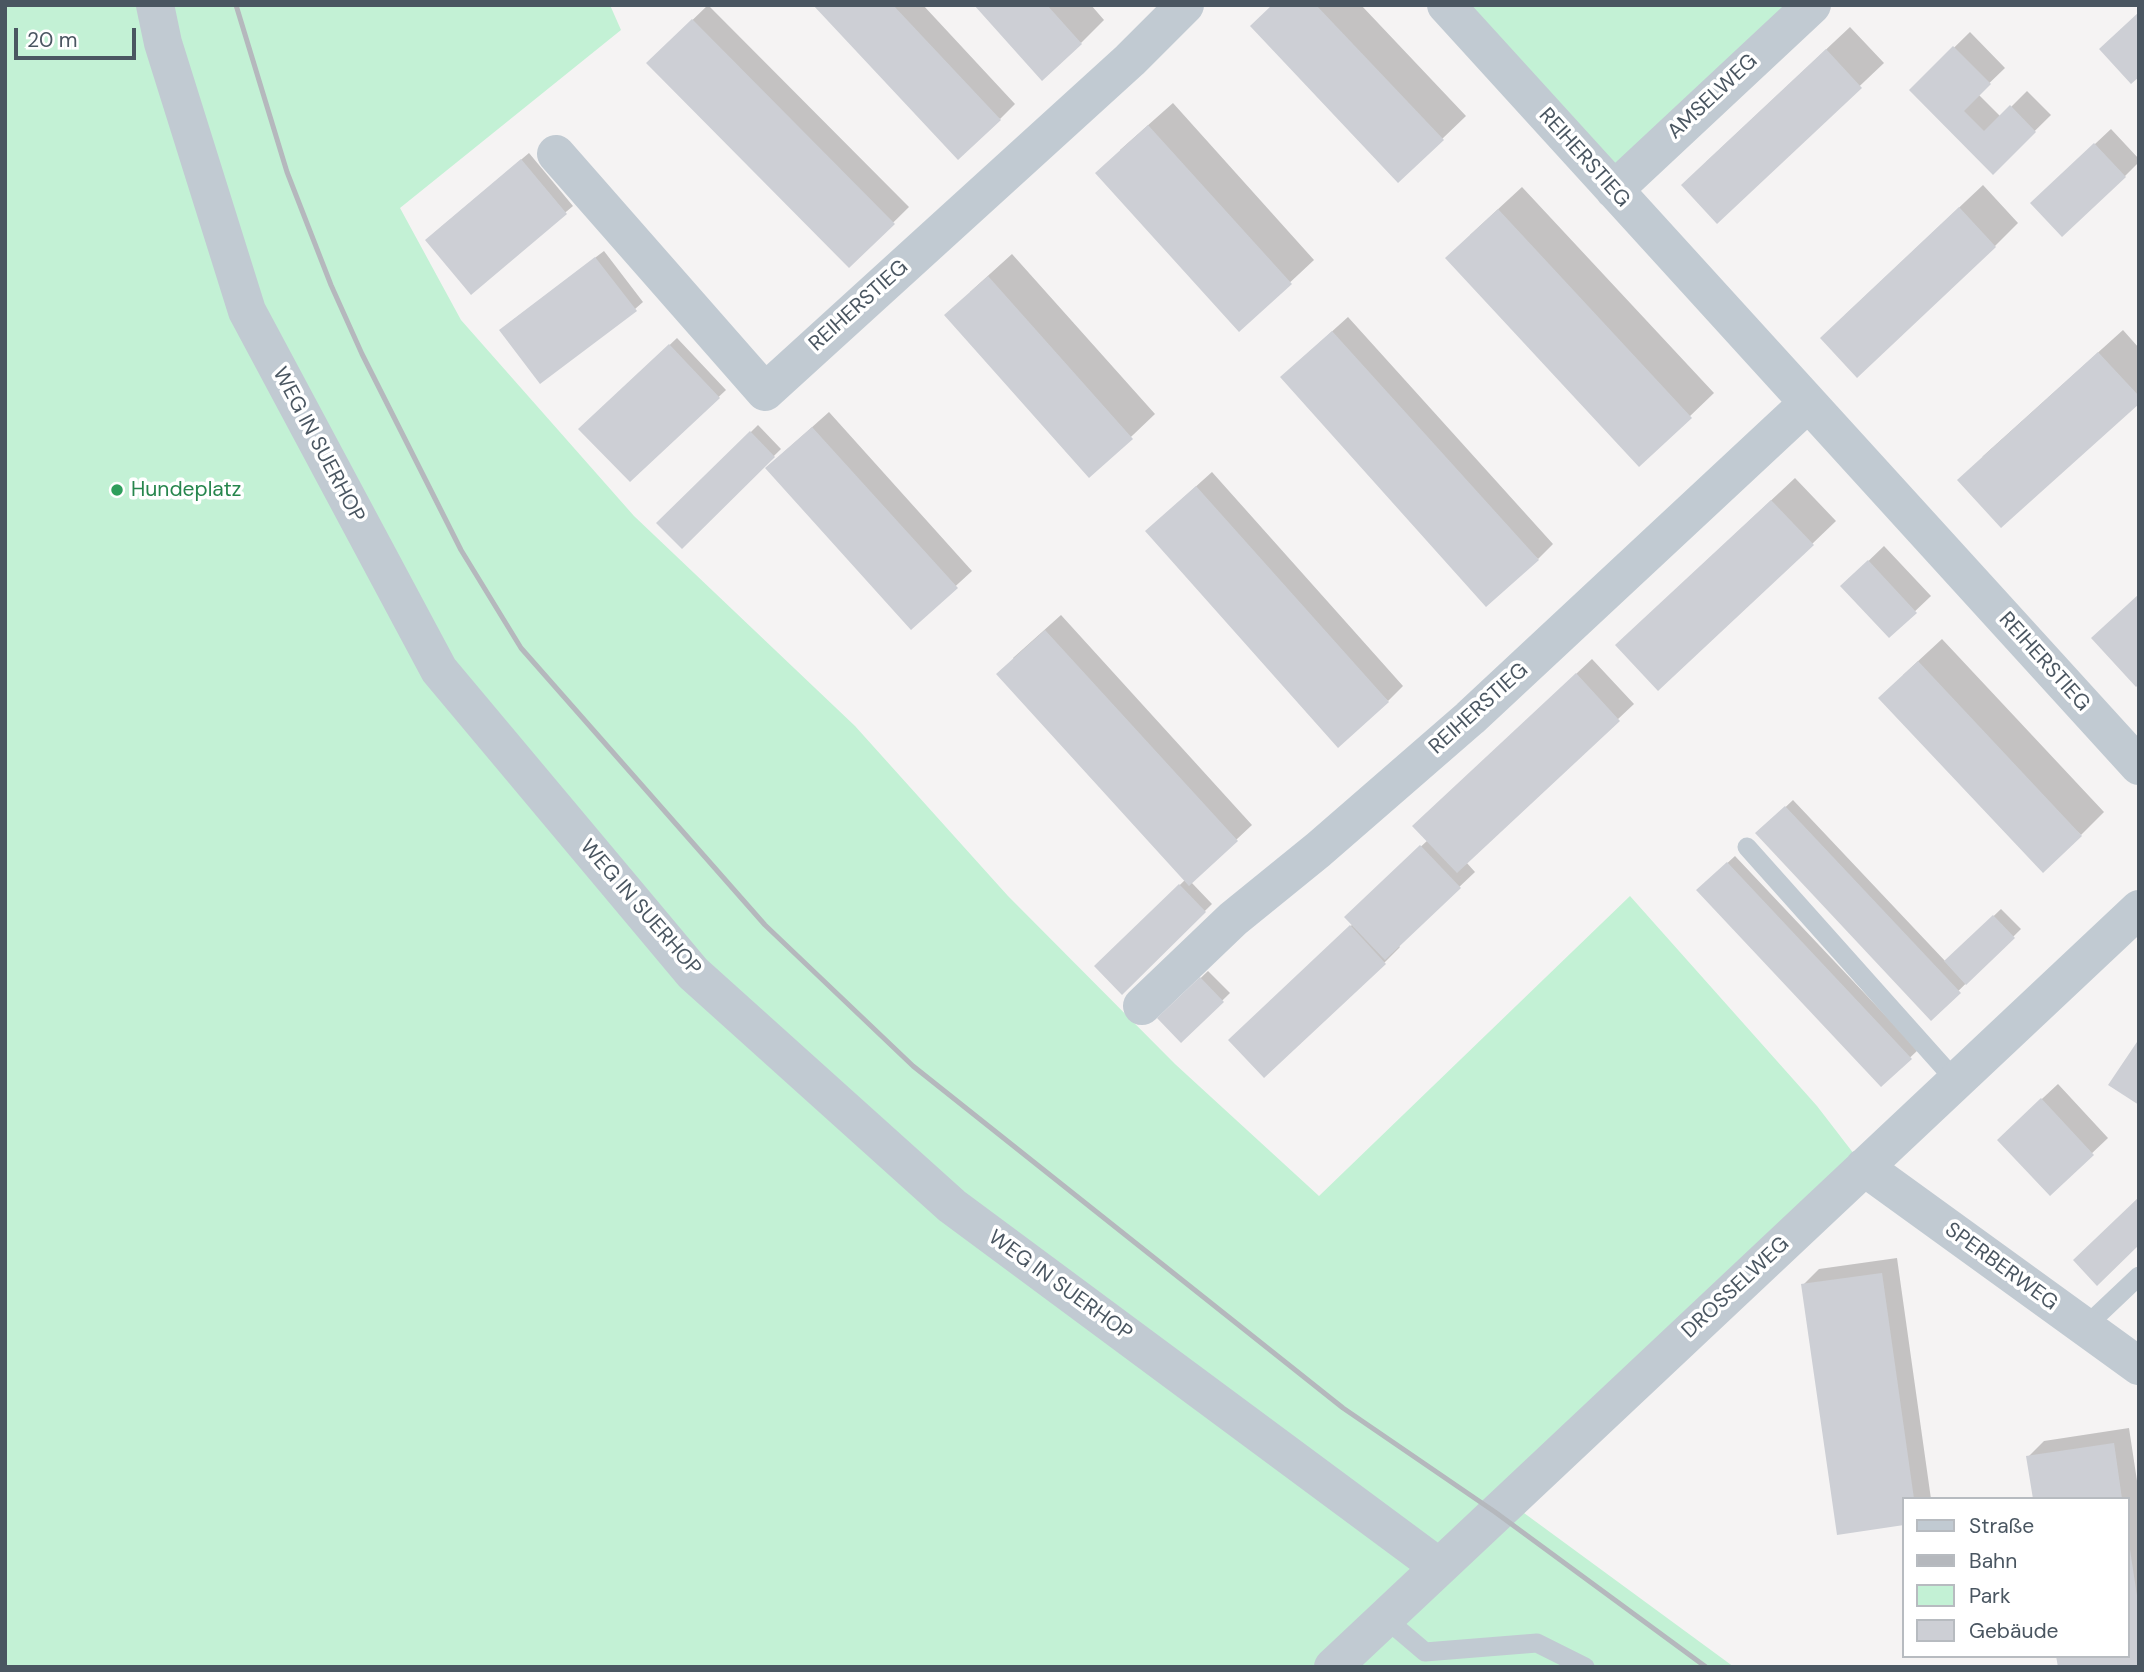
<!DOCTYPE html>
<html>
<head>
<meta charset="utf-8">
<style>
	body { margin:0 }
	#map { position:relative; width:2144px; height:1672px; overflow:hidden; background:#f5f3f3; font-family:"DM Sans",sans-serif }
	canvas { display:block }
	.frame { position:absolute; inset:0; border:7px solid #4a5661; pointer-events:none }
	.legend { position:absolute; left:1902px; top:1497px; width:228px; height:161px; box-sizing:border-box; background:#fff; border:2px solid #b7bbc0; margin:0; padding:9px 12px; list-style:none; font-size:21px; color:#4a5661 }
	.legend li { display:flex; align-items:center; gap:14px; height:35px }
	.legend b { width:35px; border:2px solid #b7bbc0 }
	.scale { position:absolute; left:14px; top:28px; width:122px; height:32px; box-sizing:border-box; border:4px solid #4a5661; border-top:0; padding-left:9px; font-size:21px; line-height:24px; white-space:nowrap; color:#4a5661; -webkit-text-stroke:5px #fff; paint-order:stroke }
</style>
</head>
<body>
<div id="map">
<canvas width="2144" height="1672"></canvas>
<div class="frame"></div>
<ul class="legend">
<li><b style="height:9px;background:#c1cad2"></b>Straße</li>
<li><b style="height:9px;background:#b5b8bd"></b>Bahn</li>
<li><b style="height:19px;background:#c3f1d5"></b>Park</li>
<li><b style="height:19px;background:#cdcfd5"></b>Gebäude</li>
</ul>
<div class="scale">20 m</div>
</div>
<script>
const ctx = document.querySelector('canvas').getContext('2d');
ctx.lineJoin = 'round';
function fillPath(path, color) { ctx.fillStyle = color; ctx.fill(path, 'evenodd'); }
const shape = rows => new Path2D(rows.map(r => 'M' + r).join(''));
function trace(path, color, width, dash) { ctx.strokeStyle = color; ctx.lineWidth = width; ctx.lineCap = dash ? 'butt' : 'round'; ctx.setLineDash(dash || []); ctx.stroke(path); }
function label(font, color, halo, rows, align = 'center') {
  ctx.font = font + ' "DM Sans",sans-serif'; ctx.lineWidth = 7; ctx.setLineDash([]); ctx.textBaseline = 'middle'; ctx.strokeStyle = halo; ctx.fillStyle = color; for (const [text, x, y, turn = 0] of rows) {
    ctx.save(); ctx.translate(x, y); ctx.rotate((+turn || 0) * Math.PI / 180); ctx.textAlign = isNaN(turn) ? turn : align; if (halo) ctx.strokeText(text, 0, 0); ctx.fillText(text, 0, 0); ctx.restore();
  }
}
fillPath(shape([
	[5,5,610,5,621,30,400,208,461,320,634,516,855,726,1008,896,1175,1064,1319,1196,1630,896,1817,1106,1864,1167,1509,1502,1734,1667,5,1667],
	[1446,5,1812,5,1614,190]
]), '#c3f1d5');
fillPath(shape([
	[708,5,909,207,849,266,648,63],
	[815,5,923,5,1015,104,1000,119],
	[976,5,1091,5,1104,20,1081,43],
	[1273,5,1361,5,1466,116,1442,139],
	[1850,27,1884,63,1717,221,1706,162],
	[1970,32,2005,68,1978,94,2001,117,2027,91,2051,115,1993,172,1911,90],
	[1173,103,1314,260,1239,330,1120,150],
	[2111,129,2139,159,2139,162,2125,176,2048,188],
	[529,153,573,206,471,292,434,233],
	[1983,185,2018,223,1995,246,1845,315],
	[1522,187,1714,393,1639,465,1470,235],
	[604,251,643,302,635,309,509,323],
	[1012,254,1155,414,1090,476,970,292],
	[1348,317,1553,544,1538,559,1298,362],
	[2123,330,2139,348,2139,401,1982,457],
	[677,338,726,390,630,480,581,429],
	[829,412,972,571,911,627,783,453],
	[758,425,781,449,682,546,659,523],
	[1212,472,1403,686,1388,701,1163,516],
	[1795,478,1836,521,1812,544,1641,622],
	[1884,546,1931,596,1889,636,1858,571],
	[1061,615,1252,825,1191,882,1212,904,1122,992,1096,966,1185,880,1013,658],
	[1942,639,2104,812,2081,835,1903,675],
	[1592,659,1634,704,1466,862,1475,872,1398,945,1400,947,1385,962,1264,1076,1246,1024,1353,924,1362,901,1428,840,1430,811],
	[1793,800,1946,962,2001,909,2021,929,1931,1018,1758,833],
	[1735,856,1918,1050,1881,1085,1698,890],
	[1208,971,1230,993,1181,1041,1159,1018],
	[2058,1084,2108,1138,2050,1193,2015,1124],
	[1897,1258,1931,1499,1904,1499,1904,1523,1838,1533,1803,1285,1819,1269],
	[2129,1428,2139,1494,2139,1667,2128,1656,2128,1499,2034,1499,2028,1457,2044,1441]
]), '#0003');
fillPath(shape([
	[813,5,893,5,1001,120,958,160],
	[974,5,1047,5,1082,44,1042,81],
	[1272,5,1316,5,1444,140,1398,183,1250,26],
	[2139,12,2139,77,2131,84,2099,49],
	[692,19,895,224,849,268,646,63],
	[1953,46,1991,84,1964,111,1984,131,2010,105,2036,132,1993,175,1909,90],
	[1826,49,1862,88,1717,224,1681,185],
	[1148,125,1292,284,1239,332,1095,173],
	[2094,143,2126,177,2062,237,2030,203],
	[521,159,567,214,471,295,425,240],
	[1959,207,1996,247,1857,378,1820,338],
	[1498,209,1692,418,1639,467,1445,258],
	[595,257,637,311,540,384,499,330],
	[988,276,1133,439,1089,478,944,315],
	[1332,331,1539,560,1486,607,1280,377],
	[669,344,720,398,630,482,578,429],
	[2098,352,2139,396,2139,404,2001,528,1957,480],
	[812,427,958,588,911,630,765,468],
	[750,431,775,457,682,549,656,523],
	[1196,486,1389,702,1338,748,1145,531],
	[1771,500,1814,545,1658,691,1615,645],
	[1868,560,1917,613,1889,638,1840,586],
	[2139,594,2139,684,2136,687,2091,638],
	[1045,630,1238,841,1189,886,996,674],
	[1918,661,2082,836,2043,873,1878,698],
	[1576,673,1620,721,1457,873,1412,826],
	[1785,806,1961,993,1931,1021,1755,833],
	[1420,845,1461,888,1385,960,1344,917],
	[1727,862,1912,1059,1881,1087,1696,890],
	[1179,884,1206,912,1122,995,1094,966],
	[1993,915,2015,938,1966,985,1944,961],
	[1350,925,1386,964,1264,1078,1228,1040],
	[1200,977,1224,1002,1181,1043,1157,1018],
	[2139,1039,2139,1105,2108,1085],
	[2041,1098,2094,1155,2050,1196,1997,1140],
	[2139,1197,2139,1245,2097,1286,2073,1260],
	[1882,1273,1914,1499,1904,1499,1904,1525,1837,1535,1801,1284],
	[2114,1443,2122,1499,2033,1499,2026,1456],
	[2128,1550,2130,1550,2139,1609,2139,1667,2058,1667,2056,1656,2128,1656]
]), '#cdcfd5');
trace(shape([
	[1747,847,1956,1081],
	[2085,1327,2139,1276],
	[1385,1618,1425,1652,1537,1643,1585,1667]
]), '#c1cad2', 19);
trace(shape([
	[155,5,163,43,247,311,439,670,693,973,952,1206,1439,1567],
	[1446,5,2139,766],
	[556,154,765,392,1130,60,1185,5],
	[1614,190,1812,5],
	[1142,1006,1233,919,1318,850,1470,718,1808,403],
	[1864,1167,2139,1366],
	[1333,1667,2139,909]
]), '#c1cad2', 38);
trace(shape([
	[236,5,287,172,331,285,362,354,461,550,521,648,765,925,913,1066,1343,1408,1495,1512,1706,1667]
]), '#b5b8bd', 5);
for (const [x, y, r, color] of [
	[117,490,7,"#2e9e5b"]
]) { const dot = new Path2D(); dot.arc(x, y, r, 0, 2 * Math.PI); ctx.fillStyle = color; ctx.fill(dot); trace(dot, '#fff', 2.5); }
label('21px', '#4a5661', '#fff', [
	["AMSELWEG",1713,97,-43],
	["REIHERSTIEG",1584,158,48],
	["REIHERSTIEG",859,306,-42],
	["WEG IN SUERHOP",318,445,62],
	["REIHERSTIEG",2044,662,48],
	["REIHERSTIEG",1479,709,-42],
	["WEG IN SUERHOP",640,908,49],
	["SPERBERWEG",2001,1267,36],
	["WEG IN SUERHOP",1060,1286,36],
	["DROSSELWEG",1736,1288,-43]
]);
label('21px', '#27864d', '#fff', [
	["Hundeplatz",131,490]
], 'left');
</script>
</body>
</html>
